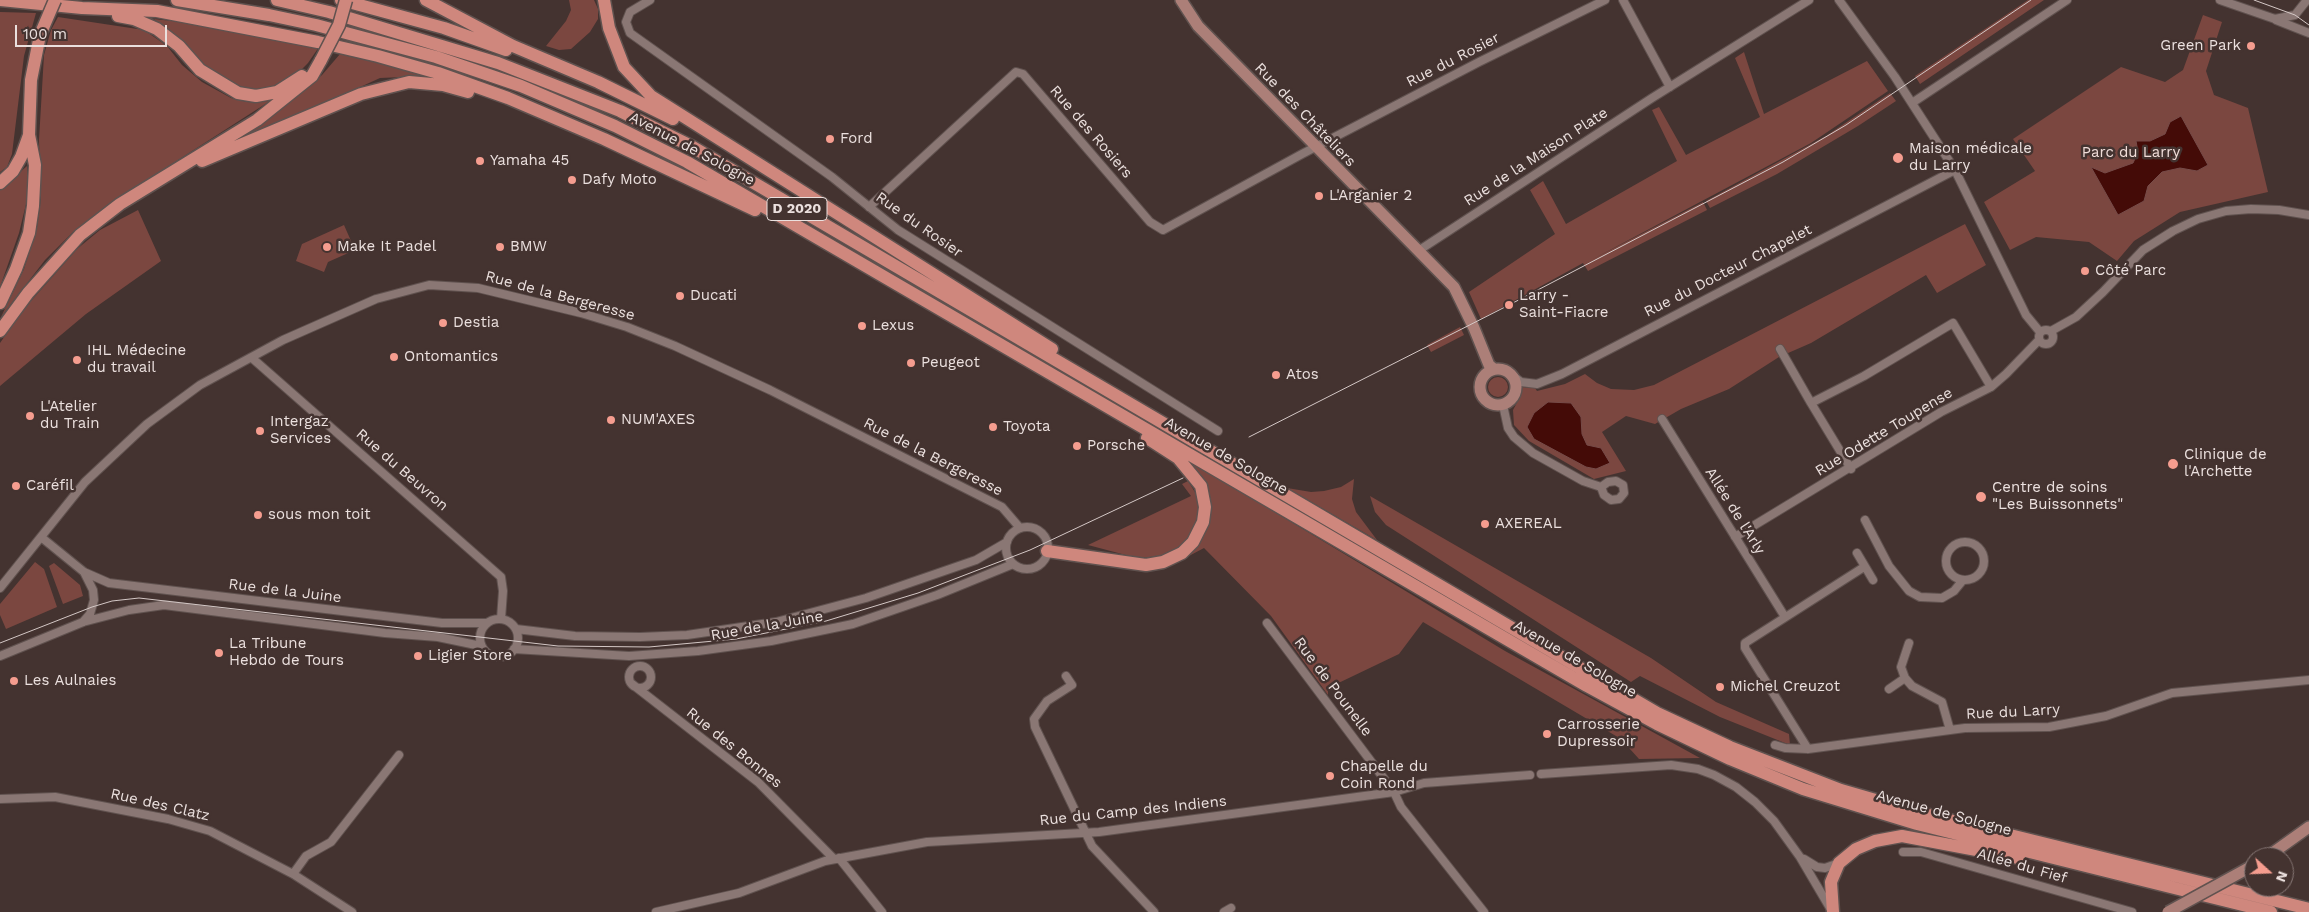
<!DOCTYPE html>
<html>
<head>
<meta charset="utf-8">
<style>
	body { margin:0 }
	#map { position:relative; width:2309px; height:912px; overflow:hidden; background:#443330; font-family:"Work Sans",sans-serif }
	canvas { display:block }
	.north { position:absolute; left:2244px; top:847px; width:50px; height:50px; box-sizing:border-box; background:#443330; border:1px solid #877876; border-radius:50%; rotate:110deg; font-size:14px; font-weight:700; line-height:20px; text-align:center; color:#ebe0de }
	.north::after { content:''; display:block; margin:auto; width:18px; height:22px; background:#f59d8f; clip-path:polygon(50% 0,100% 100%,50% 72%,0 100%) }
	.scale { position:absolute; left:15px; top:25px; width:152px; height:22px; box-sizing:border-box; border:2px solid #ebe0de; border-top:0; padding-left:6px; font-size:15px; line-height:18px; white-space:nowrap; color:#ebe0de; -webkit-text-stroke:4px #443330; paint-order:stroke }
</style>
</head>
<body>
<div id="map">
<canvas width="2309" height="912"></canvas>
<div class="north">N</div>
<div class="scale">100 m</div>
</div>
<script>
const ctx = document.querySelector('canvas').getContext('2d');
ctx.lineJoin = 'round';
function fillPath(path, color) { ctx.fillStyle = color; ctx.fill(path, 'evenodd'); }
const shape = rows => new Path2D(rows.map(r => 'M' + r).join(''));
function trace(path, color, width, dash) { ctx.strokeStyle = color; ctx.lineWidth = width; ctx.lineCap = dash ? 'butt' : 'round'; ctx.setLineDash(dash || []); ctx.stroke(path); }
function label(font, color, halo, rows, align = 'center') {
  ctx.font = font + ' "Work Sans",sans-serif'; ctx.lineWidth = 5; ctx.setLineDash([]); ctx.textBaseline = 'middle'; ctx.strokeStyle = halo; ctx.fillStyle = color; for (const [text, x, y, turn = 0] of rows) {
    ctx.save(); ctx.translate(x, y); ctx.rotate((+turn || 0) * Math.PI / 180); ctx.textAlign = isNaN(turn) ? turn : align; if (halo) ctx.strokeText(text, 0, 0); ctx.fillText(text, 0, 0); ctx.restore();
  }
}
fillPath(shape([
	[569,0,594,0,598,9,598,19,590,32,571,49,559,50,546,46,566,21,571,10],
	[2028,0,2044,0,1920,84,1915,76],
	[0,12,36,13,24,56,12,154,7,167,0,172],
	[2203,15,2222,22,2206,71,2214,95,2248,108,2268,192,2180,212,2134,241,2117,261,2089,242,2036,237,2010,250,1984,202,2035,171,2013,139,2121,67,2165,82,2183,70],
	[58,17,144,30,167,46,182,65,202,82,231,98,247,102,270,101,108,205,72,233,45,260,1,317,24,269,37,227,41,199,39,140,44,55,51,30],
	[154,19,209,25,319,47,308,63,296,75,275,86,254,90,241,88,209,69],
	[1744,52,1764,114,1867,61,1888,91,1811,143,1591,260,1703,202,1707,210,1588,271,1583,263,1481,319,1469,292,1555,234,1530,190,1543,181,1566,224,1677,161,1652,110,1659,107,1686,155,1760,117,1735,58],
	[340,54,408,70,427,76,380,78,217,152,209,153,283,107,322,75],
	[1890,93,1896,101,1858,126,1777,174,1710,208,1706,201,1826,136],
	[27,166,27,200,19,233,0,287,0,190],
	[138,210,161,261,86,314,0,386,0,343,23,310,77,249,100,230],
	[1965,224,1986,265,1937,293,1926,275,1811,343,1779,357,1729,389,1681,409,1655,424,1626,416,1602,432,1626,471,1594,479,1529,441,1514,425,1513,410,1520,397,1521,387,1535,388,1537,391,1565,384,1585,374,1597,383,1611,389,1634,390,1654,385],
	[344,225,355,250,328,262,324,272,296,261,302,244],
	[1460,327,1464,335,1431,352,1427,345],
	'1488 387a10 10 0 1 1 20 0a10 10 0 1 1-20 0Z',
	[1187,459,1505,651,1700,758,1639,759,1621,739,1423,622,1399,654,1328,688,1328,695,1271,616,1204,548,1187,557,1206,532,1211,500,1206,482],
	[1354,479,1352,499,1356,512,1377,540,1287,488,1311,492,1324,491,1341,487],
	[1188,481,1198,497,1199,515,1192,533,1180,548,1163,556,1137,558,1088,545,1191,496,1182,484],
	[1370,496,1651,658,1716,702,1789,734,1790,745,1720,717,1640,676,1631,682,1386,525,1375,512],
	[35,562,44,569,57,607,6,629,0,615,0,604],
	[54,563,80,585,83,596,63,604,49,566]
]), '#7b4740');
const water = shape([
	[2181,116,2208,165,2197,171,2180,168,2162,172,2148,186,2144,201,2118,215,2091,167,2105,173,2133,163,2138,152,2136,141,2150,141,2165,134,2170,122,2181,116],
	[1548,402,1571,403,1581,417,1582,434,1587,445,1601,448,1610,463,1596,469,1586,467,1534,439,1527,427,1534,413,1548,402]
]);
fillPath(water, '#440b07');
trace(water, '#764b48', 1);
const street = shape([
	[650,0,630,12,626,22,630,33,832,177,898,230,1218,431],
	[1623,0,1670,87],
	[1839,0,1895,77,1955,170,2026,315,2040,332],
	[2220,0,2275,19,2295,15,2307,0],
	[2276,20,2309,33],
	[1912,103,2067,0],
	[869,207,1016,72,1023,74,1150,222,1163,230,1302,154,1479,62,1605,0],
	[1418,251,1652,98,1809,0],
	'2039 337a7 7 0 1 1 14 0a7 7 0 1 1-14 0Z',
	[2051,331,2076,317,2103,292,2143,250,2173,231,2198,219,2226,211,2251,209,2279,210,2309,215],
	[1780,349,1811,403],
	[252,358,501,577,503,591,501,619],
	[1513,376,1521,382,1537,384,1562,374,1955,170],
	[1503,405,1508,428,1514,437,1533,453,1583,481,1601,487,1604,495,1611,500,1619,499,1624,493,1623,485,1616,481,1608,482,1601,487],
	[1662,419,1785,617],
	[1851,469,1811,403,1864,376,1953,323,1991,387],
	[1865,520,1889,566,1909,591,1920,597,1942,598,1954,591,1963,580],
	'1006 548a21 21 0 1 1 42 0a21 21 0 1 1-42 0Z',
	[41,537,84,572,109,583,442,623,486,623],
	[1735,537,1941,412,1991,387,2006,374,2039,340],
	'1946 561a19 19 0 1 1 38 0a19 19 0 1 1-38 0Z',
	[1857,553,1873,580],
	[0,588,85,482,147,424,200,385,283,340,376,299,429,285,478,288,581,313,627,327,675,346,770,390,1002,507,1020,528],
	'480 638a19 19 0 1 1 38 0a19 19 0 1 1-38 0Z',
	[83,622,90,614,94,600,93,590,84,572],
	[1267,623,1394,792,1401,807,1484,912],
	[516,629,575,636,640,637,687,635,776,622,866,598,976,560,1007,542],
	[1909,643,1901,667,1905,678,1912,686,1942,702,1950,730],
	[514,649,629,656,698,651,771,641,853,624,937,595,1013,564],
	[0,656,83,622,129,610,164,605,385,633,438,637,481,646],
	'629 677a11 11 0 1 1 22 0a11 11 0 1 1-22 0Z',
	[1066,676,1072,685,1047,701,1034,719,1035,727,1092,846,1154,912],
	[632,684,758,782,834,859],
	[1889,689,1905,678],
	[1775,745,1785,748,1808,749,1965,728,2049,727,2106,716,2172,693,2309,680],
	[1808,749,1745,648,1745,643,1864,567],
	[1541,774,1671,765,1698,769,1714,775,1736,787,1755,802,1774,821,1800,857,1830,908],
	[0,799,55,797,168,819,210,831,293,874,352,912],
	[1903,852,1921,852,2132,912],
	[839,858,882,912],
	[1804,859,1817,867,1825,868,1839,863],
	[293,874,306,856,331,842,399,755],
	[656,912,739,893,825,861,927,842,1099,832,1394,792,1424,783,1530,775],
	[1224,912,1231,908]
]);
const secondary = shape([
	[1181,0,1198,26,1454,287,1474,328,1489,365,1494,369],
	'1480 387a18 18 0 1 1 36 0a18 18 0 1 1-36 0Z',
	[2267,857,2309,827]
]);
const primary = shape([
	[0,0,82,8,157,11,318,42,378,56,438,73,508,98,604,139,755,210],
	[177,0,269,15,316,25,436,57,521,86,615,126,687,162,1587,686,1657,724,1730,759,1803,789,1917,824,2271,912],
	[277,0,329,12,498,63,620,111,691,146,1587,672,1657,713,1730,747,1841,790,1917,812,2309,909],
	[341,0,444,28,506,50],
	[426,0,513,46,598,82,673,119],
	[604,0,609,28,624,67,651,96,1052,349],
	[118,16,134,19,157,29,179,46,200,70,238,93,256,96,277,92,302,76],
	[202,161,361,94,409,82,443,85,468,92],
	[0,183,13,171,21,157,29,135,31,80,40,35],
	[0,303,16,269,29,233,33,206,35,165,29,135],
	[0,331,28,293,80,235,120,204,257,120,312,76,321,60],
	[1047,551,1146,565,1163,562,1182,553,1193,542,1203,522,1205,507,1201,486,1178,458,1147,438],
	[1833,912,1831,882,1839,863,1856,849,1875,841,1902,836,2019,858]
]);
trace(street, '#60524f', 10);
trace(secondary, '#60524f', 14);
trace(primary, '#60524f', 15);
trace(street, '#8a7774', 8);
trace(secondary, '#ac7f78', 11);
trace(primary, '#cf877d', 12);
trace(shape([
	[2254,0,2295,15,2309,25],
	[1249,437,1509,305,1783,162,1846,125,2031,0],
	[0,643,92,607,112,601,139,598,558,646,649,647,736,639,826,621,918,593,1030,550,1183,478]
]), '#d4c8c6', 1);
const secondaryBridge = shape([
	[2168,912,2254,865]
]);
const primaryBridge = shape([
	[40,35,55,0],
	[321,60,339,25,346,0]
]);
trace(secondaryBridge, '#60524f', 14, []);
trace(primaryBridge, '#60524f', 15, []);
trace(secondaryBridge, '#ac7f78', 11);
trace(primaryBridge, '#cf877d', 12);
for (const [x, y, r, color] of [
	[2251,46,5,"#f59d8f"],
	[830,139,5,"#f59d8f"],
	[1898,158,6,"#f59d8f"],
	[480,161,5,"#f59d8f"],
	[572,180,5,"#f59d8f"],
	[1319,196,5,"#f59d8f"],
	[327,247,5,"#f59d8f"],
	[500,247,5,"#f59d8f"],
	[2085,271,5,"#f59d8f"],
	[680,296,5,"#f59d8f"],
	[1509,305,5,"#f59d8f"],
	[443,323,5,"#f59d8f"],
	[862,326,5,"#f59d8f"],
	[394,357,5,"#f59d8f"],
	[77,360,5,"#f59d8f"],
	[911,363,5,"#f59d8f"],
	[1276,375,5,"#f59d8f"],
	[30,416,5,"#f59d8f"],
	[611,420,5,"#f59d8f"],
	[993,427,5,"#f59d8f"],
	[260,431,5,"#f59d8f"],
	[1077,446,5,"#f59d8f"],
	[2173,464,6,"#f59d8f"],
	[16,486,5,"#f59d8f"],
	[1981,497,6,"#f59d8f"],
	[258,515,5,"#f59d8f"],
	[1485,524,5,"#f59d8f"],
	[219,653,5,"#f59d8f"],
	[418,656,5,"#f59d8f"],
	[14,681,5,"#f59d8f"],
	[1720,687,5,"#f59d8f"],
	[1547,734,5,"#f59d8f"],
	[1330,776,5,"#f59d8f"]
]) { const dot = new Path2D(); dot.arc(x, y, r, 0, 2 * Math.PI); ctx.fillStyle = color; ctx.fill(dot); trace(dot, '#443330', 2); }
for (const [x, y, w] of [
	[797,209,60]
]) { const box = new Path2D(); box.roundRect(x - w / 2, y - 11.5, w, 23, 4); ctx.fillStyle = '#443330'; ctx.fill(box); trace(box, '#ebe0de', 1); }
label('bold 14px', '#ebe0de', null, [
	["D 2020",797,209]
]);
label('15px', '#ebe0de', '#443330', [
	["Green Park",2241,46,"right"],
	["Ford",840,139],
	["Maison médicale",1909,149],
	["du Larry",1909,166],
	["Yamaha 45",490,161],
	["Dafy Moto",582,180],
	["L'Arganier 2",1329,196],
	["Make It Padel",337,247],
	["BMW",510,247],
	["Côté Parc",2095,271],
	["Ducati",690,296],
	["Larry -",1519,296],
	["Saint-Fiacre",1519,313],
	["Destia",453,323],
	["Lexus",872,326],
	["IHL Médecine",87,351],
	["du travail",87,368],
	["Ontomantics",404,357],
	["Peugeot",921,363],
	["Atos",1286,375],
	["L'Atelier",40,407],
	["du Train",40,424],
	["NUM'AXES",621,420],
	["Intergaz",270,422],
	["Services",270,439],
	["Toyota",1003,427],
	["Porsche",1087,446],
	["Clinique de",2184,455],
	["l'Archette",2184,472],
	["Caréfil",26,486],
	["Centre de soins",1992,488],
	["\"Les Buissonnets\"",1992,505],
	["sous mon toit",268,515],
	["AXEREAL",1495,524],
	["La Tribune",229,644],
	["Hebdo de Tours",229,661],
	["Ligier Store",428,656],
	["Les Aulnaies",24,681],
	["Michel Creuzot",1730,687],
	["Carrosserie",1557,725],
	["Dupressoir",1557,742],
	["Chapelle du",1340,767],
	["Coin Rond",1340,784]
], 'left');
label('15px', '#ebe0de', '#443330', [
	["Rue du Rosier",1453,60,-27],
	["Rue des Châteliers",1305,115,46],
	["Rue des Rosiers",1091,132,49],
	["Avenue de Sologne",692,149,28],
	["Rue de la Maison Plate",1536,157,-33],
	["Rue du Rosier",919,225,35],
	["Rue du Docteur Chapelet",1728,271,-27],
	["Rue de la Bergeresse",560,296,15],
	["Rue Odette Toupense",1884,432,-31],
	["Avenue de Sologne",1226,456,30],
	["Rue de la Bergeresse",933,457,27],
	["Rue du Beuvron",402,470,41],
	["Allée de l'Arly",1735,511,58],
	["Rue de la Juine",285,591,7],
	["Rue de la Juine",767,626,-10],
	["Avenue de Sologne",1575,659,30],
	["Rue de Pounelle",1333,687,53],
	["Rue du Larry",2013,712,-3],
	["Rue des Bonnes",734,748,39],
	["Rue des Clatz",160,805,13],
	["Rue du Camp des Indiens",1133,811,-6],
	["Avenue de Sologne",1944,813,15],
	["Allée du Fief",2022,866,16]
]);
label('15px', '#f1ddd9', '#443330', [
	["Parc du Larry",2131,153]
]);
</script>
</body>
</html>
